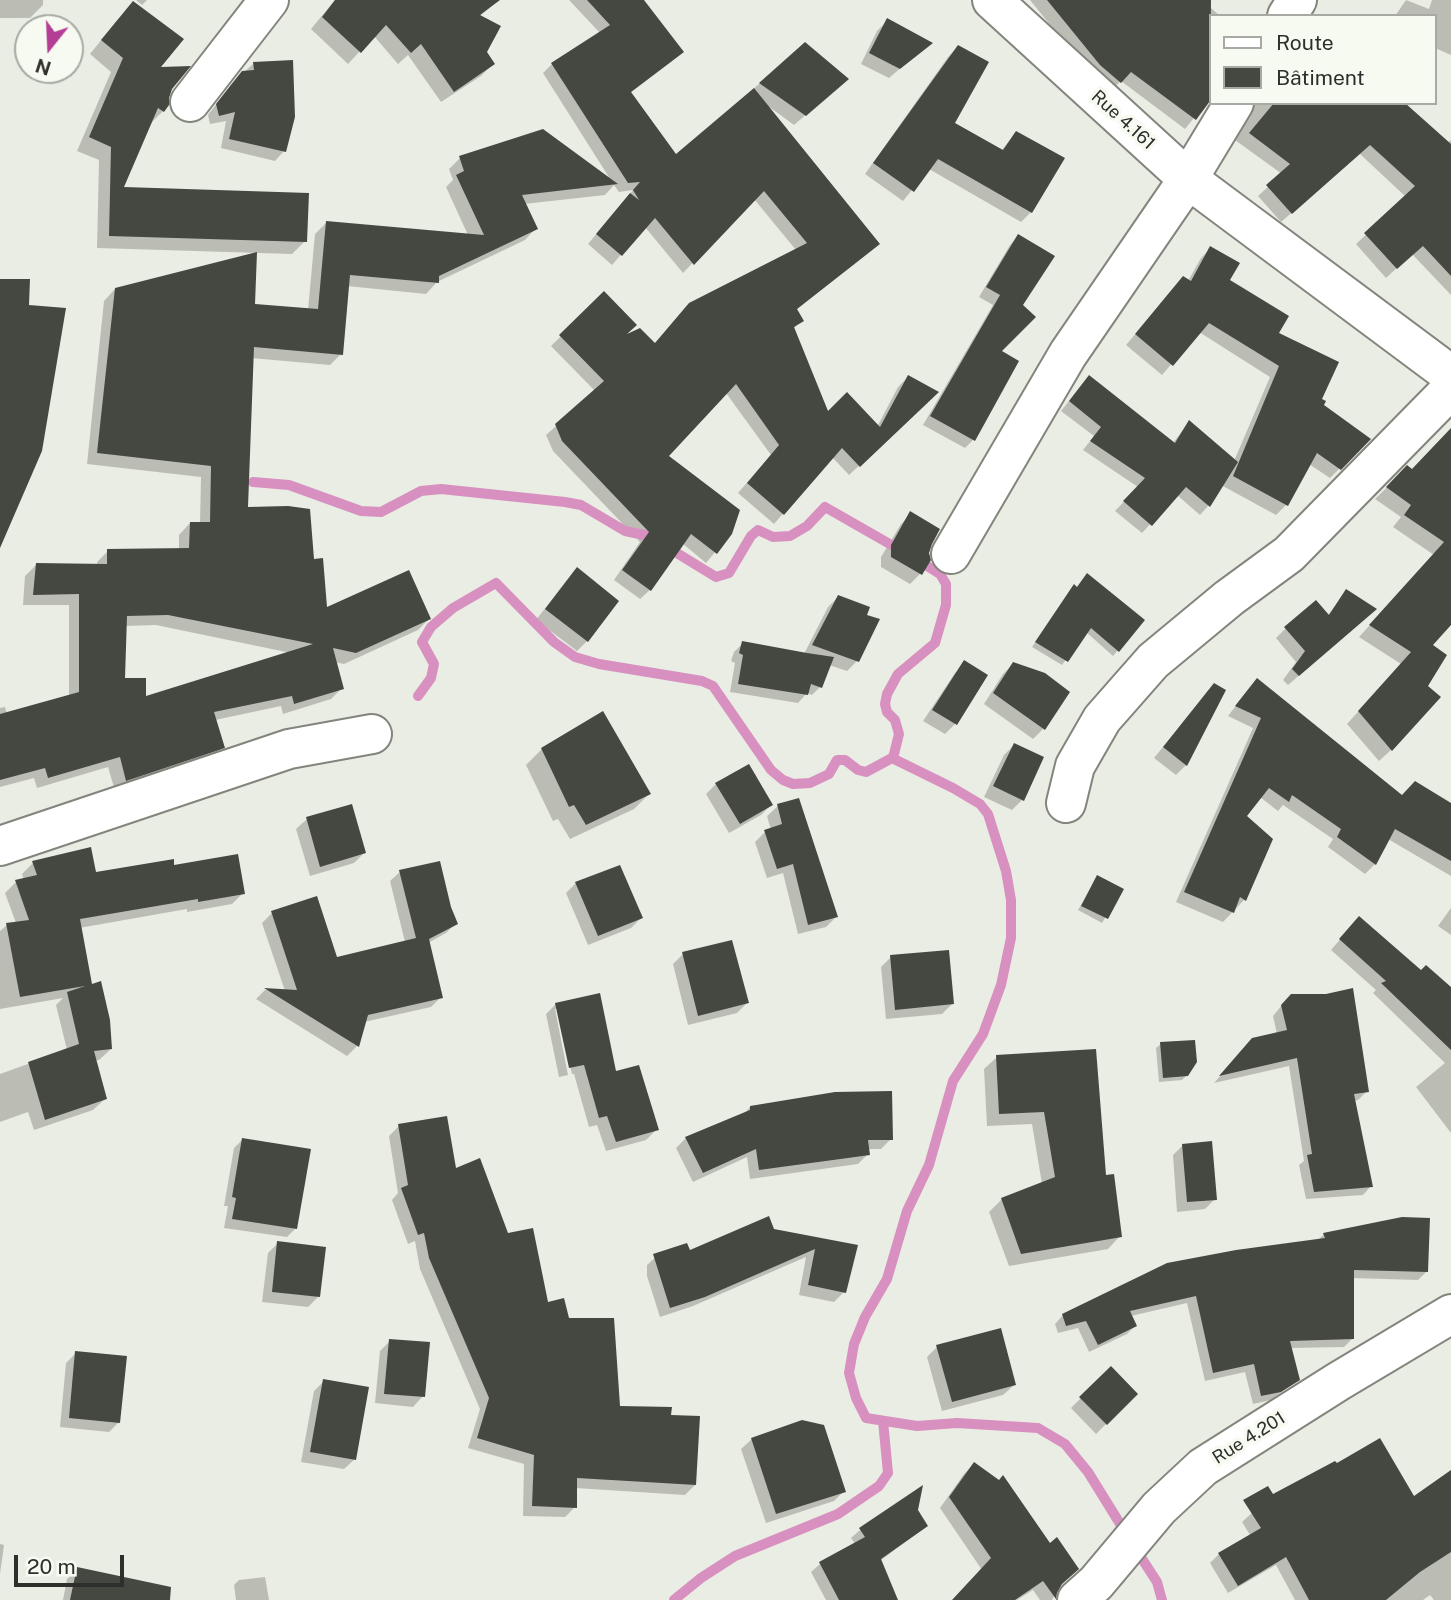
<!DOCTYPE html>
<html>
<head>
<meta charset="utf-8">
<style>
	body { margin:0 }
	#map { position:relative; width:1451px; height:1600px; overflow:hidden; background:#eaede3; font-family:"Public Sans",sans-serif }
	canvas { display:block }
	.legend { position:absolute; left:1209px; top:14px; width:228px; height:91px; box-sizing:border-box; background:#f7faf0; border:2px solid #a7a9a2; margin:0; padding:9px 12px; list-style:none; font-size:21px; color:#2e2f2c }
	.legend li { display:flex; align-items:center; gap:14px; height:35px }
	.legend b { width:35px; border:2px solid #a7a9a2 }
	.north { position:absolute; left:14px; top:14px; width:70px; height:70px; box-sizing:border-box; background:#f7faf0; border:2px solid #a7a9a2; border-radius:50%; rotate:198deg; font-size:19px; font-weight:700; line-height:28px; text-align:center; color:#2e2f2c }
	.north::after { content:''; display:block; margin:auto; width:24px; height:32px; background:#b43e95; clip-path:polygon(50% 0,100% 100%,50% 72%,0 100%) }
	.scale { position:absolute; left:14px; top:1555px; width:110px; height:32px; box-sizing:border-box; border:4px solid #2e2f2c; border-top:0; padding-left:9px; font-size:21px; line-height:24px; white-space:nowrap; color:#2e2f2c; -webkit-text-stroke:5px #f7faf0; paint-order:stroke }
</style>
</head>
<body>
<div id="map">
<canvas width="1451" height="1600"></canvas>
<ul class="legend">
<li><b style="height:9px;background:#fff"></b>Route</li>
<li><b style="height:19px;background:#454840"></b>Bâtiment</li>
</ul>
<div class="north">N</div>
<div class="scale">20 m</div>
</div>
<script>
const ctx = document.querySelector('canvas').getContext('2d');
ctx.lineJoin = 'round';
function fillPath(path, color) { ctx.fillStyle = color; ctx.fill(path, 'evenodd'); }
const shape = rows => new Path2D(rows.map(r => 'M' + r).join(''));
function trace(path, color, width, dash) { ctx.strokeStyle = color; ctx.lineWidth = width; ctx.lineCap = dash ? 'butt' : 'round'; ctx.setLineDash(dash || []); ctx.stroke(path); }
function label(font, color, halo, rows, align = 'center') {
  ctx.font = font + ' "Public Sans",sans-serif'; ctx.lineWidth = 7; ctx.setLineDash([]); ctx.textBaseline = 'middle'; ctx.strokeStyle = halo; ctx.fillStyle = color; for (const [text, x, y, turn = 0] of rows) {
    ctx.save(); ctx.translate(x, y); ctx.rotate((+turn || 0) * Math.PI / 180); ctx.textAlign = isNaN(turn) ? turn : align; if (halo) ctx.strokeText(text, 0, 0); ctx.fillText(text, 0, 0); ctx.restore();
  }
}
fillPath(shape([
	[0,0,43,0,43,5,30,18,0,18],
	[136,0,147,0,142,5],
	[335,0,498,0,479,17,485,53,493,64,481,76,441,102,408,55,398,64,374,36,348,64,311,29],
	[569,0,642,0,672,61,630,93,675,157,805,44,836,89,794,125,768,106,868,253,796,310,802,320,793,329,827,414,877,427,898,387,908,377,928,402,849,475,832,457,774,524,738,493,771,455,726,393,666,456,731,533,706,563,682,543,650,590,640,599,614,580,640,542,553,451,546,435,595,391,551,346,604,294,620,339,654,345,796,250,754,199,683,273,645,227,612,265,588,244,633,190,619,192,614,185,605,195,524,204,536,228,525,240,437,282,426,294,347,286,341,354,330,365,251,358,247,509,312,561,326,610,429,619,418,630,344,664,335,662,342,688,331,699,283,714,281,706,215,720,223,747,211,758,115,791,108,767,37,788,34,778,0,787,0,708,5,707,7,714,69,696,69,605,23,605,25,576,37,564,97,566,97,562,108,551,179,550,179,535,190,523,200,524,201,477,87,464,104,301,115,289,308,310,315,234,326,223,468,235,446,187,453,180,449,169,460,158,612,182,543,73,552,64,600,33],
	[156,625,291,653,144,698,123,680,125,626],
	[1030,0,1202,0,1220,16,1211,16,1211,97,1185,129,1121,81,1110,91,1090,74],
	[1406,0,1429,9,1432,0,1451,0,1451,55,1435,48,1435,16,1395,16],
	[119,18,171,88,163,111,150,124,121,189,305,241,292,254,97,248,99,160,77,151,111,72,90,54],
	[887,21,930,43,889,78,861,64,877,31],
	[958,47,952,123,1001,151,1016,133,1031,212,1021,222,929,169,903,201,865,174,948,57],
	[253,64,284,151,275,161,221,148,226,121,210,124,208,115,233,82],
	[1244,103,1322,103,1448,143,1451,140,1451,295,1412,254,1386,278,1356,244,1406,197,1360,154,1281,222,1258,196,1282,174,1235,140,1247,115],
	[1018,236,999,351,973,440,965,448,923,425,993,305,979,297,1010,245],
	[1211,248,1228,280,1276,334,1320,400,1322,406,1368,440,1330,478,1309,464,1286,505,1276,515,1221,485,1208,506,1200,515,1177,495,1142,533,1115,511,1138,487,1083,450,1094,436,1061,411,1081,386,1173,443,1189,422,1234,461,1270,377,1199,332,1162,375,1126,345,1174,289,1188,281,1201,258],
	[1451,431,1451,622,1430,645,1391,750,1379,761,1347,724,1401,664,1359,637,1434,555,1393,527,1401,517,1375,499,1407,468,1412,471],
	[911,514,929,560,920,574,910,584,881,567,881,557,901,524],
	[567,580,587,641,577,651,536,620],
	[1074,586,1143,620,1113,656,1086,632,1062,665,1032,647],
	[1347,591,1364,619,1288,685,1283,680,1296,662,1276,638,1286,628,1327,616],
	[838,597,857,661,847,671,829,665,820,687,812,695,807,693,798,703,730,692,735,663,731,661,734,652,743,643,804,654,828,607],
	[965,663,986,675,955,724,945,734,923,721,955,673],
	[1013,664,1068,692,1043,729,1033,739,984,704,1003,674],
	[1214,685,1224,691,1186,765,1176,775,1154,758],
	[1248,690,1402,797,1451,805,1451,876,1388,839,1375,864,1365,874,1328,847,1333,839,1283,805,1278,811,1260,797,1245,816,1244,900,1223,922,1176,902,1253,728,1228,716],
	[1014,745,1022,800,1012,810,984,797,1004,755],
	[542,749,649,794,634,809,570,839,558,819,553,821,526,765],
	[716,784,771,805,761,815,729,833,706,794],
	[778,806,836,917,826,927,798,934,783,873,767,878,755,842,765,832,771,830,767,816],
	[307,819,364,853,354,863,310,876,296,829],
	[33,863,95,874,173,867,243,893,232,904,187,912,187,909,79,928,91,986,111,1049,99,1060,94,1060,105,1099,93,1110,34,1130,28,1112,0,1122,0,1074,67,1050,56,1005,63,998,0,1009,0,931,7,925,16,923,5,893,16,882,24,880,22,874],
	[400,872,449,908,456,923,446,933,428,943,441,997,431,1007,364,1022,357,1046,347,1056,256,999,265,990,285,991,262,923,272,913,336,959,405,942,390,881],
	[1097,877,1122,889,1102,923,1078,910],
	[576,883,641,918,631,928,588,945,566,893],
	[1451,908,1451,935,1438,926],
	[1350,928,1451,990,1451,1133,1416,1087,1445,1063,1373,993,1376,990,1331,950],
	[683,954,747,1003,737,1013,688,1025,673,964],
	[891,957,952,1004,942,1014,886,1019,881,967],
	[556,1004,657,1129,646,1140,606,1151,597,1125,589,1127,574,1074,572,1074,558,1009,555,1009,568,1075,559,1077,546,1014],
	[1282,1005,1367,1091,1358,1100,1353,1101,1371,1186,1363,1195,1306,1199,1299,1165,1304,1161,1289,1066,1214,1083,1244,1049,1277,1034,1273,1016],
	[1161,1044,1187,1075,1182,1080,1159,1082,1156,1048],
	[997,1057,1104,1177,1120,1236,1108,1249,1009,1266,989,1212,1002,1199,1042,1184,1032,1124,987,1126,984,1069],
	[750,1107,891,1139,881,1149,867,1149,868,1154,858,1164,750,1179,747,1157,693,1182,676,1148,686,1138,743,1115],
	[399,1126,454,1170,506,1235,547,1304,568,1320,619,1408,669,1417,695,1485,685,1495,575,1488,575,1507,565,1517,523,1516,524,1464,468,1448,480,1409,420,1269,415,1241,408,1244,392,1200,398,1193,389,1136],
	[243,1139,296,1228,287,1237,224,1228,228,1206,224,1206,234,1148],
	[1183,1145,1215,1199,1205,1209,1177,1212,1173,1155],
	[773,1231,856,1246,844,1292,834,1302,799,1295,806,1257,693,1306,660,1317,647,1276,647,1265,658,1255,689,1252],
	[1324,1234,1427,1271,1418,1280,1352,1278,1353,1338,1344,1347,1290,1348,1298,1379,1271,1400,1253,1404,1245,1372,1205,1381,1187,1303,1131,1316,1135,1326,1127,1334,1089,1352,1078,1328,1058,1333,1055,1324,1063,1315,1317,1241],
	[278,1243,318,1297,308,1307,262,1302,268,1253],
	[390,1341,423,1396,413,1407,375,1403,380,1351],
	[937,1347,1014,1385,1003,1395,942,1411,927,1357],
	[76,1353,119,1422,109,1432,60,1427,66,1363],
	[1111,1368,1136,1394,1096,1434,1071,1408],
	[324,1381,355,1459,344,1469,301,1462,314,1391],
	[752,1439,844,1491,834,1501,766,1523,741,1449],
	[974,1464,1050,1546,1059,1586,1052,1600,1040,1600,1033,1590,1017,1600,954,1600,982,1570,940,1508,964,1474],
	[1451,1473,1451,1600,1434,1600,1430,1595,1423,1600,1295,1600,1276,1565,1228,1593,1210,1563,1219,1554,1250,1535,1242,1522,1265,1501,1413,1498],
	[921,1489,916,1510,926,1526,880,1561,896,1600,826,1600,811,1572,820,1564,856,1545,851,1538,860,1530],
	[0,1544,4,1545,0,1574],
	[77,1569,132,1600,63,1600,67,1579],
	[265,1577,269,1600,236,1600,234,1585,239,1580]
]), '#0003');
trace(shape([
	[253,482,289,485,361,511,381,512,421,491,441,489,565,502,581,505,625,531,649,536,716,577,729,573,751,536,758,530,773,537,790,536,807,526,825,507,902,551],
	[418,696,431,678,434,664,422,642,431,627,453,608,496,583,554,642,575,657,599,664,702,681,713,686,771,770,783,780,793,784,810,783,829,774,837,760,845,760,858,770,866,772,892,758,953,788,980,804,988,814,1006,871,1011,900,1011,938,1001,985,983,1034,953,1081,929,1165,907,1211,887,1279,865,1317,854,1344,849,1373,856,1398,866,1418,917,1426,957,1423,1038,1428,1065,1444,1088,1472,1127,1535],
	[893,758,899,734,895,720,887,712,885,704,887,694,898,674,935,643,946,605,946,584,940,574,916,559],
	[1135,1548,1157,1582,1162,1600],
	[674,1600,701,1578,735,1556,838,1514,879,1486,888,1473,883,1421]
]), '#d890c0', 10);
fillPath(shape([
	[335,0,500,0,480,15,501,26,487,52,495,64,454,92,421,44,411,53,386,25,361,53,322,17],
	[587,0,644,0,684,52,631,92,676,154,754,88,880,244,797,309,804,321,794,327,828,411,847,392,880,427,908,375,939,392,860,467,842,448,784,515,747,483,779,445,736,384,669,456,740,510,732,534,717,554,691,534,651,591,622,570,649,532,562,441,555,424,604,381,559,335,604,291,637,325,627,334,640,328,655,343,689,303,807,243,764,191,694,265,655,218,622,256,596,234,630,193,639,200,633,190,640,182,628,183,551,63,610,25],
	[1047,0,1211,0,1210,101,1196,120,1131,72,1121,83,1100,65],
	[133,1,184,39,161,67,191,66,172,89,169,98,169,105,164,112,158,108,124,187,309,193,307,242,109,236,111,147,89,137,123,58,101,40],
	[887,18,933,43,900,69,869,53],
	[805,42,849,79,806,116,759,83],
	[958,45,989,62,955,123,1003,150,1016,131,1065,158,1032,213,938,159,914,192,873,163],
	[293,60,295,117,286,152,229,139,235,112,219,116,216,104,242,71,254,70,253,62],
	[1274,103,1405,103,1451,144,1451,276,1423,246,1397,269,1364,233,1415,186,1370,145,1292,214,1266,185,1290,164,1249,133],
	[543,129,618,184,522,195,538,229,439,276,439,283,350,275,343,355,254,347,248,507,288,506,310,509,314,559,323,558,327,607,409,570,431,619,356,653,333,648,344,689,294,704,292,696,214,712,225,748,126,781,120,757,48,778,45,768,0,780,0,714,79,692,79,594,33,595,36,563,107,564,107,549,189,548,190,522,210,522,211,466,97,453,115,288,257,252,255,304,318,309,326,221,484,235,456,175,464,171,459,156],
	[168,615,313,644,146,696,146,678,125,678,127,616],
	[1018,234,1055,256,1023,305,1036,317,1002,351,1019,361,975,441,930,416,1000,295,986,287],
	[1210,246,1240,263,1230,280,1289,316,1279,333,1339,362,1322,399,1326,401,1324,405,1371,439,1341,470,1317,453,1288,506,1233,476,1279,366,1209,323,1173,366,1135,334,1183,276,1191,281],
	[0,279,30,279,29,305,66,308,42,451,0,548],
	[1089,375,1175,443,1189,420,1238,462,1210,507,1186,487,1152,526,1123,501,1145,478,1090,441,1101,427,1069,401],
	[1451,428,1451,625,1433,645,1447,655,1428,686,1441,697,1392,751,1358,711,1411,652,1369,625,1444,542,1404,515,1411,505,1386,487,1407,465,1412,469],
	[910,511,940,529,932,544,929,553,931,560,922,575,891,557,891,545],
	[577,567,619,601,588,642,545,609],
	[1087,573,1145,620,1119,652,1091,628,1068,662,1035,642,1074,584,1077,587],
	[1346,589,1377,609,1299,676,1292,669,1305,651,1284,627,1316,600,1329,615],
	[838,595,870,607,867,615,880,619,859,662,812,645],
	[742,641,807,653,834,657,822,688,811,684,808,695,738,684,743,655,739,653],
	[964,660,988,675,957,725,932,710],
	[1013,662,1045,673,1070,692,1045,730,993,693],
	[1257,678,1402,795,1415,781,1451,803,1451,861,1395,829,1376,865,1337,837,1341,829,1292,795,1289,802,1269,788,1247,816,1273,839,1246,901,1240,897,1234,913,1184,892,1261,718,1235,706],
	[1214,683,1226,690,1187,766,1163,747],
	[603,711,651,794,586,825,574,805,569,807,541,748],
	[1014,743,1044,757,1024,801,993,786],
	[749,764,773,805,740,824,715,783],
	[799,798,838,917,808,925,793,864,777,869,764,830,782,824,777,804],
	[352,804,366,853,320,867,306,817],
	[91,847,96,872,174,859,174,865,238,854,245,894,198,902,198,899,80,919,92,984,101,981,110,1020,112,1049,94,1051,107,1099,45,1120,28,1062,79,1044,67,992,85,986,20,997,6,923,29,920,15,880,37,875,32,861],
	[440,861,451,907,458,924,429,939,443,998,368,1015,359,1047,264,988,297,990,271,911,317,896,337,957,416,938,399,870],
	[620,865,643,918,598,936,575,882],
	[1097,875,1124,889,1108,919,1081,906],
	[1359,916,1421,970,1426,965,1451,987,1451,1050,1381,983,1386,981,1339,939],
	[732,940,749,1003,698,1016,682,952],
	[949,950,954,1004,895,1010,890,955],
	[1353,988,1369,1092,1354,1094,1373,1187,1314,1192,1307,1155,1312,1154,1297,1058,1219,1076,1252,1038,1287,1030,1281,1005,1291,994,1326,994],
	[600,993,616,1071,639,1065,659,1130,616,1142,607,1116,599,1118,584,1065,569,1068,555,1003],
	[1195,1040,1197,1062,1188,1076,1163,1078,1160,1042],
	[1096,1049,1106,1175,1114,1174,1122,1237,1021,1254,1001,1198,1055,1177,1044,1112,999,1114,996,1055],
	[892,1091,893,1140,868,1140,870,1155,759,1170,756,1149,703,1173,685,1137,750,1110,750,1106,835,1092],
	[447,1116,456,1168,480,1158,508,1233,533,1228,548,1302,564,1298,569,1318,614,1318,620,1406,672,1407,671,1415,700,1416,696,1485,577,1478,577,1508,532,1506,534,1455,477,1438,489,1398,429,1258,424,1233,418,1235,401,1188,408,1185,398,1124],
	[242,1138,311,1149,297,1229,232,1219,236,1198,232,1197],
	[1212,1141,1217,1200,1187,1202,1182,1144],
	[769,1216,774,1229,858,1245,846,1293,808,1285,815,1249,705,1297,670,1308,653,1254,687,1243,690,1250],
	[1402,1217,1430,1218,1428,1272,1354,1270,1354,1339,1290,1341,1300,1380,1281,1392,1261,1396,1254,1364,1213,1373,1196,1296,1130,1311,1137,1326,1098,1345,1086,1321,1066,1326,1062,1314,1167,1263,1236,1250,1325,1238,1323,1233],
	[277,1241,326,1247,320,1297,272,1292],
	[1001,1328,1016,1385,952,1402,936,1345],
	[389,1339,430,1342,425,1397,384,1394],
	[75,1351,127,1356,120,1423,69,1418],
	[1111,1366,1138,1394,1107,1425,1079,1397],
	[323,1379,369,1387,356,1460,310,1452],
	[802,1420,824,1425,846,1492,776,1514,751,1438],
	[1380,1438,1414,1496,1451,1470,1451,1552,1420,1572,1386,1600,1309,1600,1286,1557,1238,1586,1218,1553,1261,1528,1243,1500,1268,1486,1273,1494,1335,1461,1337,1463],
	[974,1462,999,1480,1003,1475,1050,1543,1057,1537,1079,1569,1062,1584,1057,1593,1056,1599,1043,1581,1015,1600,952,1600,991,1558,949,1497],
	[923,1485,918,1510,928,1526,881,1559,898,1600,839,1600,819,1562,865,1537,859,1528],
	[77,1567,171,1587,170,1600,70,1600]
]), '#454840');
const street = shape([
	[992,0,1188,179,1451,375],
	[1287,16,1297,0],
	[190,102,269,0],
	[951,554,1068,354,1188,179,1234,103],
	[1066,803,1075,766,1102,719,1153,661,1229,598,1289,554,1451,389],
	[0,846,289,749,372,734],
	[1077,1600,1096,1583,1159,1508,1203,1467,1339,1381,1451,1314]
]);
trace(street, '#83857d', 42);
trace(street, '#fff', 38);
label('18px', '#2e2f2c', '#f7faf0', [
	["Rue 4.161",1123,120,42],
	["Rue 4.201",1249,1438,-32]
]);
</script>
</body>
</html>
